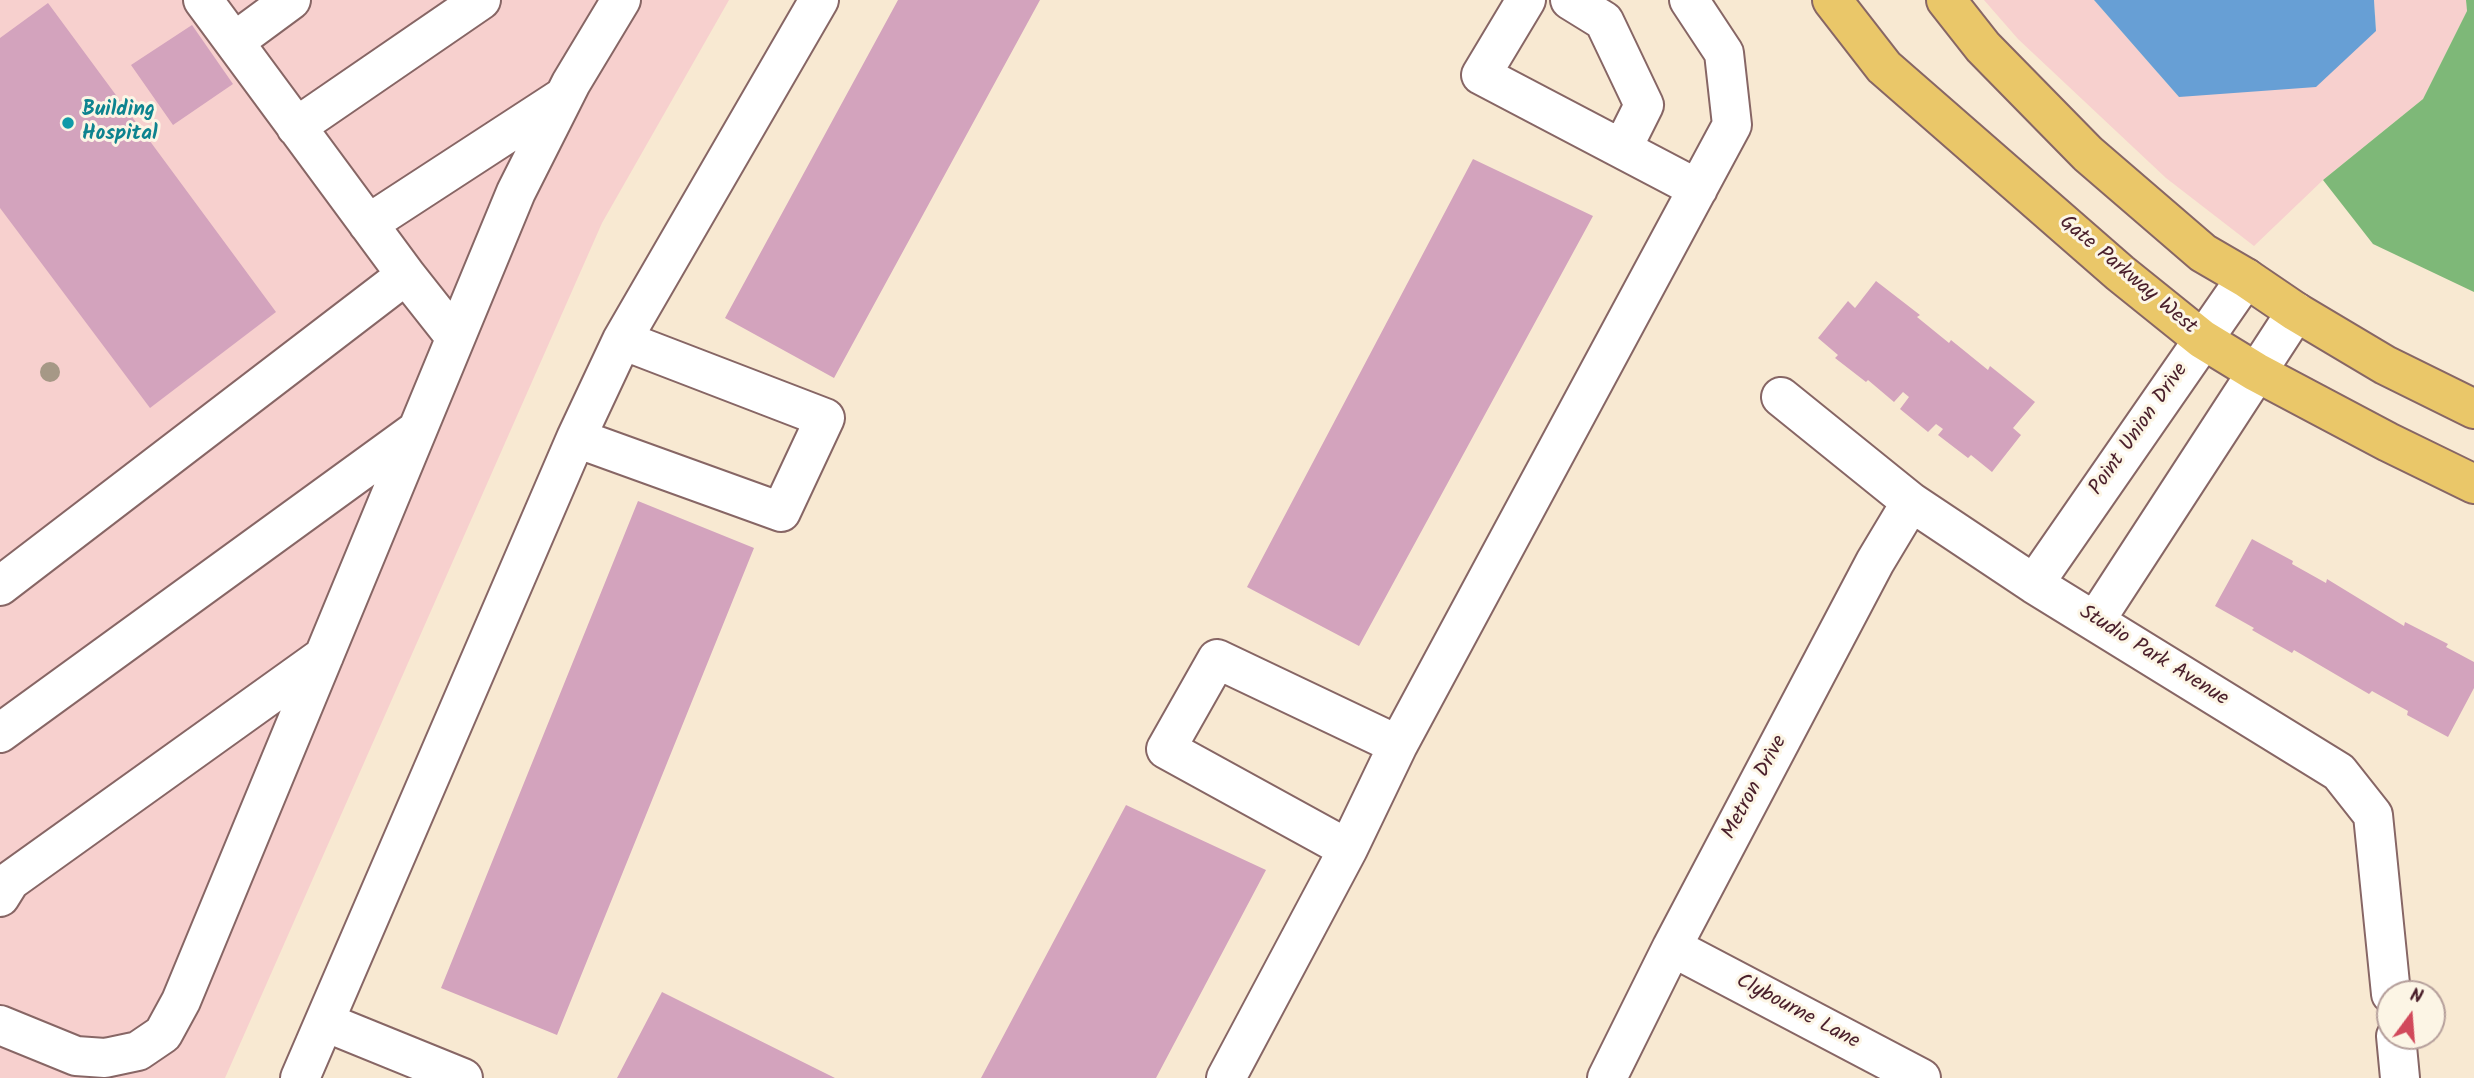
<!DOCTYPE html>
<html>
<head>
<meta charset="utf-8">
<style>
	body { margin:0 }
	#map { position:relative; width:2474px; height:1078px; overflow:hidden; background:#f8e9d2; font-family:Kalam,sans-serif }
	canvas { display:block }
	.north { position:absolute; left:2376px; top:980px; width:70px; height:70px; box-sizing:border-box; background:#fcf5e5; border:2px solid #b59f9b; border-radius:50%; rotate:16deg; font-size:19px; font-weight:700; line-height:28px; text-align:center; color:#4a1f2b }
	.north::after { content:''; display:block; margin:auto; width:24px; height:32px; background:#d1495b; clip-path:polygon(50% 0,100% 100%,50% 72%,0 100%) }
</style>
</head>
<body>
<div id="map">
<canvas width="2474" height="1078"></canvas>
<div class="north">N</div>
</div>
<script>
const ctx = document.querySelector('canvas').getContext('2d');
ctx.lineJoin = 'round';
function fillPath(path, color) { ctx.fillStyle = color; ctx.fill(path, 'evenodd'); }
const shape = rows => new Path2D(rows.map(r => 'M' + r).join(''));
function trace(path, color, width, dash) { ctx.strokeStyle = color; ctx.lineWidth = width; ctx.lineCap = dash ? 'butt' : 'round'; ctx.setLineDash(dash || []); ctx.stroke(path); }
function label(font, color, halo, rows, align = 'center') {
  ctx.font = font + ' Kalam,sans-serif'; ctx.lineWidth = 6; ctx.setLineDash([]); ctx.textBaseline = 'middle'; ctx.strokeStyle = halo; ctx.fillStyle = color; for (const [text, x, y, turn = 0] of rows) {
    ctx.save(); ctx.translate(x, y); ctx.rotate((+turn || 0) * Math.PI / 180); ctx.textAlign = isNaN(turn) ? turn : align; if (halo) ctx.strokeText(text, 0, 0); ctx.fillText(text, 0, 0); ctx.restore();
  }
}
fillPath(shape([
	[0,0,729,0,602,223,225,1078,0,1078],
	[1984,0,2094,0,2179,97,2376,31,2374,0,2466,0,2467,11,2423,99,2323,180,2254,246,2166,178,2018,39]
]), '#f7d0ce');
fillPath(shape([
	[2466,0,2474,0,2474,292,2373,244,2323,180,2423,99,2467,11]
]), '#7eb878');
fillPath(shape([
	[2094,0,2374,0,2376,31,2316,87,2179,97]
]), '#679fd5');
fillPath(shape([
	[898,0,1040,0,834,378,725,318],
	[48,3,276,312,150,408,0,208,0,38],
	[192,25,233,84,173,125,131,65],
	[1473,159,1593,216,1359,646,1247,587],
	[1876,281,1920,315,1917,317,1949,343,1951,340,1988,370,1990,366,2035,402,2013,428,2021,435,1992,472,1971,455,1968,458,1938,435,1943,429,1936,424,1928,432,1900,409,1909,397,1903,392,1894,402,1868,380,1866,382,1835,358,1838,355,1818,338,1848,301,1855,308],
	[638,501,754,548,557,1035,441,988],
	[2252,539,2293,561,2292,564,2326,583,2327,579,2404,626,2405,622,2448,644,2446,647,2474,662,2474,688,2448,737,2407,715,2408,711,2372,691,2369,694,2294,650,2292,653,2252,630,2254,628,2215,606],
	[1126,805,1266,870,1156,1078,981,1078],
	[662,992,835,1078,617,1078]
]), '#d3a3bd');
const minor = shape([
	[203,0,406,275],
	[1526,0,1481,75,1698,189],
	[1570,0,1604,21,1644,105,1622,149],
	[234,42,291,0],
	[296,127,481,0],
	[368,224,560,99],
	[1781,397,1911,502,2034,584,2339,772,2373,815,2391,994],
	[576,438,622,340],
	[2034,584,2246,278],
	[0,586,406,275,455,337],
	[2095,621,2296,312],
	[0,733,417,430],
	[1348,849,1398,745],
	[0,897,10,881,324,656],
	[1672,947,1921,1078],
	[325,1022,463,1078],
	[0,1025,76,1056,105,1058,138,1051,163,1034,181,1001,516,192,571,83,621,0],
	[2396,1036,2400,1078],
	[300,1078,576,438,781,512,825,418,622,340,819,0],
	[1226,1078,1348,849,1166,749,1217,659,1398,745,1732,125,1724,53,1689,0],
	[1607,1078,1672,947,1875,562,1911,502]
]);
const major = shape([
	[1832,0,1884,67,2120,273,2202,339,2256,372,2388,442,2474,484],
	[1946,0,1983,47,2088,154,2203,253,2246,278,2296,312,2385,365,2474,409]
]);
trace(minor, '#876665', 42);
trace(major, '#876665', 42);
trace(minor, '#fff', 38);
trace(major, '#eac769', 38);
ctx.fillStyle = '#a69886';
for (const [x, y] of [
	[50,372]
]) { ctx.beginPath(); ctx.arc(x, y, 10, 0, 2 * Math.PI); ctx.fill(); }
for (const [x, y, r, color] of [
	[68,123,7,"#0f9aa8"]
]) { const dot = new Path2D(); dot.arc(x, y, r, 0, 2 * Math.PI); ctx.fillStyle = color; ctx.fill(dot); trace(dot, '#fcf5e5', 2.5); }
label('bold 21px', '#0d838f', '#fcf5e5', [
	["Building",82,111],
	["Hospital",82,135]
], 'left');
label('21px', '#4a1f2b', '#fcf5e5', [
	["Gate Parkway West",2127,276,40],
	["Point Union Drive",2140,430,-55],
	["Studio Park Avenue",2153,657,32],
	["Metron Drive",1756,788,-62],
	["Clybourne Lane",1797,1013,28]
]);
</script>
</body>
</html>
